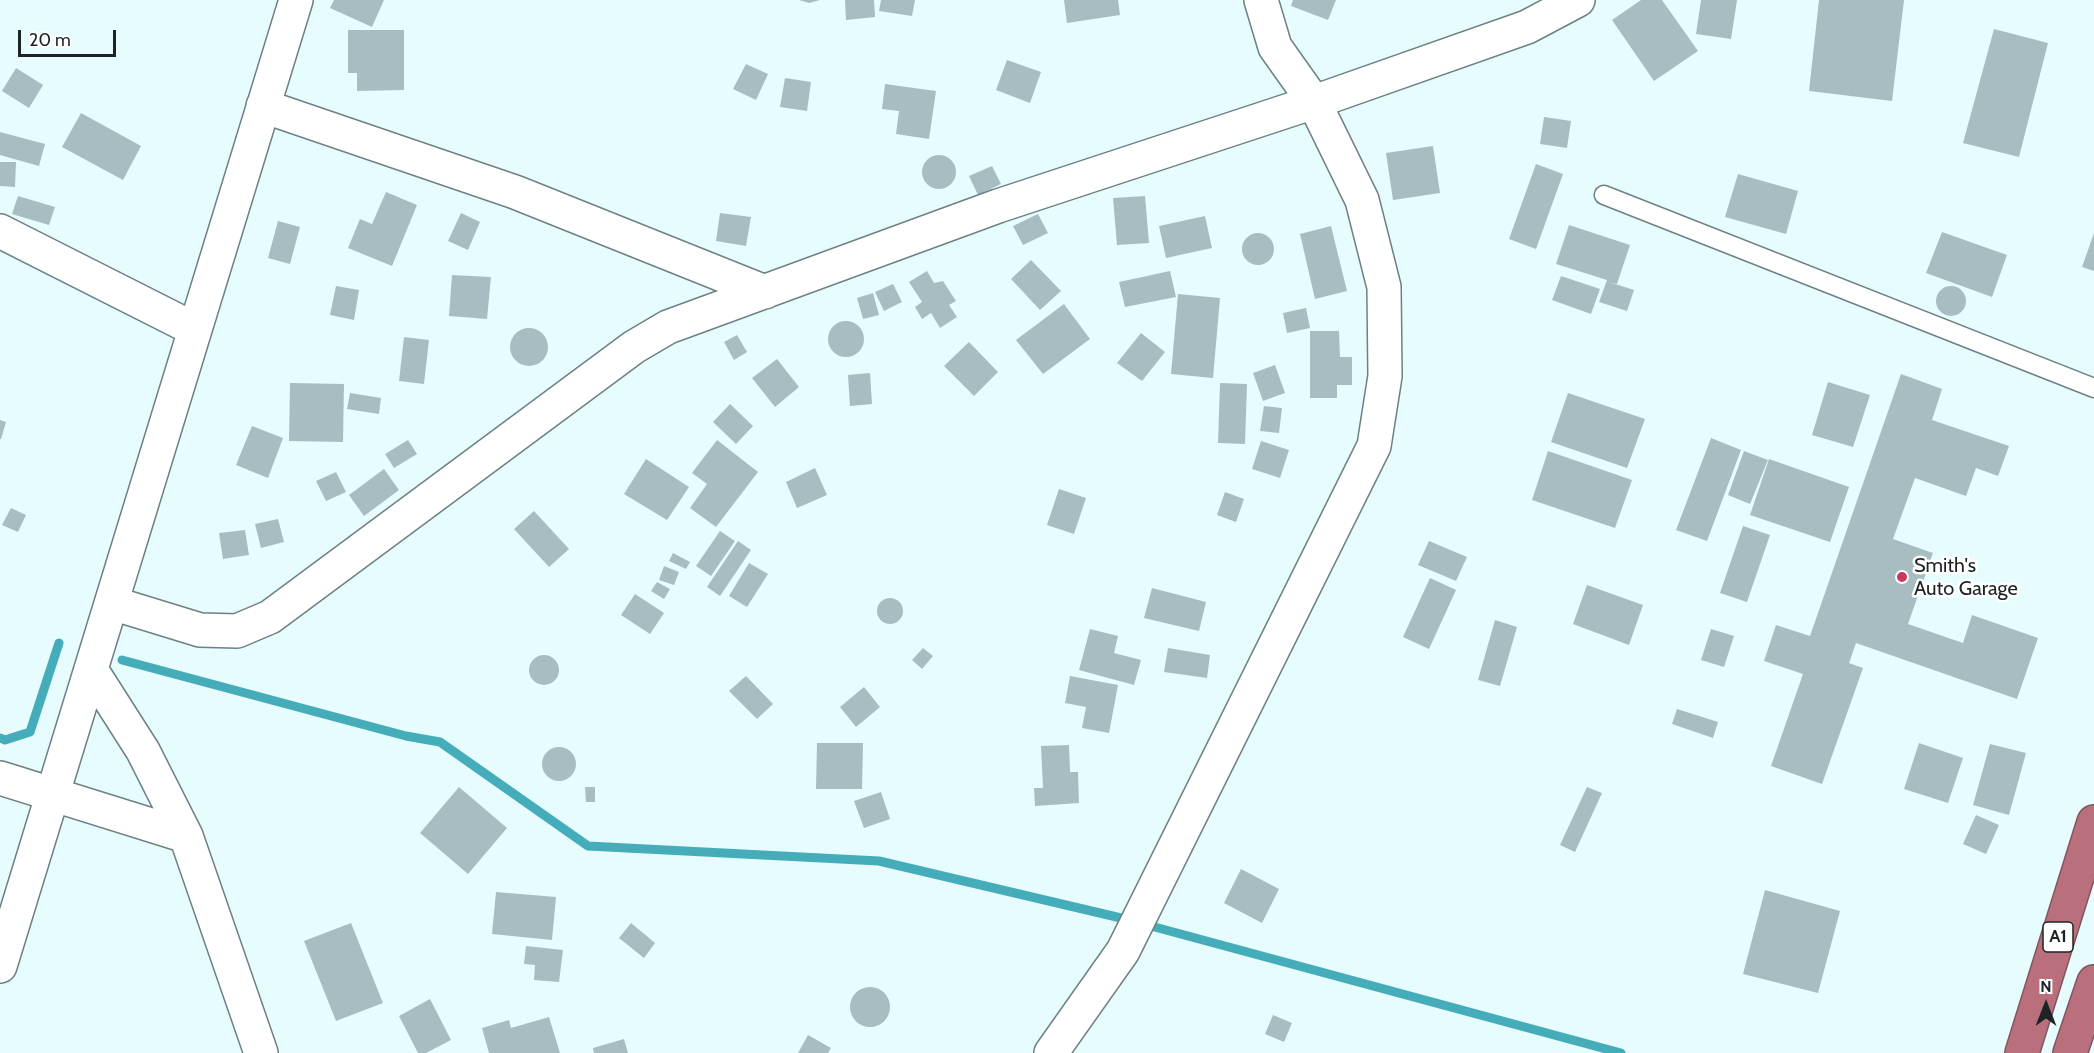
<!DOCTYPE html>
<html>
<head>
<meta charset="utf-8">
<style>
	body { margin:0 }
	#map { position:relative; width:2094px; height:1053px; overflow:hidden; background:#e6fcff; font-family:Cabin,sans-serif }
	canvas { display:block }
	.north { position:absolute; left:2016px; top:975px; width:60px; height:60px; -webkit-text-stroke:4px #fff; paint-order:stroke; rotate:0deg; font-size:16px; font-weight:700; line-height:24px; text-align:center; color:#1c2425 }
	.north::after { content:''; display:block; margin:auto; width:21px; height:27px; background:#1c2425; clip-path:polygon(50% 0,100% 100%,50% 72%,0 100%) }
	.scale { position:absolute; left:18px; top:30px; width:98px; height:27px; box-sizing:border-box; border:3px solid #1c2425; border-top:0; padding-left:8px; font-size:18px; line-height:21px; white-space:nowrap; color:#1c2425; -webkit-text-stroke:4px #fff; paint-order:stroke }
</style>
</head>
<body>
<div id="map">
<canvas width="2094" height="1053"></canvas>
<div class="north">N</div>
<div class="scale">20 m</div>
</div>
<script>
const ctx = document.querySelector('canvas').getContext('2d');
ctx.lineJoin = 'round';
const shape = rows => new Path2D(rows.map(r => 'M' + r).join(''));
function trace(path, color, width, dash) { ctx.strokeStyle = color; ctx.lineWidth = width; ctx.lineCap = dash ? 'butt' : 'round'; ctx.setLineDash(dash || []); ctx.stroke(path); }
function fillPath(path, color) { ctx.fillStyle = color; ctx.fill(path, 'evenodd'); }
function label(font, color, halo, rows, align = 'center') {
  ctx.font = font + ' Cabin,sans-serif'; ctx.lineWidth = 5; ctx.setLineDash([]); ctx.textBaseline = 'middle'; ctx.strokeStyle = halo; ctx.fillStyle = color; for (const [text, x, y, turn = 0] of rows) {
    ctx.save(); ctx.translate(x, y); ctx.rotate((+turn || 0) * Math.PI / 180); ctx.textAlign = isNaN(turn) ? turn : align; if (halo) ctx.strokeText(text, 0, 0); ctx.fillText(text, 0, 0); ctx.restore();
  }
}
trace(shape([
	[122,660,406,736,440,742,588,846,879,861,1121,918],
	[0,738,5,740,30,732,59,643],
	[1151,926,1621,1053]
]), '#45adba', 9);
fillPath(shape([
	[334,0,384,0,372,27,330,8],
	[799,0,820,0,809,3],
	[845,0,874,0,875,17,846,20],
	[881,0,915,0,912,16,879,11],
	[1064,0,1118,0,1120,15,1067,23],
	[1293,0,1336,0,1328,20,1291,6],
	[1641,0,1662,0,1698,51,1654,81,1612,20],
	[1701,0,1737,0,1731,39,1696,34],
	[1819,0,1904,0,1892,101,1809,91],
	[1994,29,2048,43,2019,157,1963,143],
	[348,30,404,30,404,90,357,91,357,73,348,73],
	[1007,60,1041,72,1030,103,996,90],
	[746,64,768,74,756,100,733,89],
	[16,68,43,85,29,108,2,91],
	[785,78,811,82,807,111,780,107],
	[885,84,936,91,929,139,896,134,899,111,882,109],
	[81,113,141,146,123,180,62,147],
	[1544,117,1571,121,1567,148,1540,144],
	[0,132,45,144,39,166,0,155],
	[1433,146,1440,193,1393,200,1386,153],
	'922 172a17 17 0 1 1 34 0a17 17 0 1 1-34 0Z',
	[0,162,16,162,15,187,0,186],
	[1536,164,1563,174,1536,249,1509,239],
	[992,166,1001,184,978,195,969,176],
	[1738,174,1798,191,1786,234,1725,217],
	[386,192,417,205,392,266,348,248,360,219,372,224],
	[18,196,55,207,49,225,12,214],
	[1145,196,1149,243,1117,245,1113,198],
	[461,213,480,222,468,250,448,241],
	[720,213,751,217,746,246,716,241],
	[1038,214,1048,233,1023,245,1013,226],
	[1205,216,1212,248,1166,258,1159,226],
	[278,221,300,227,290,264,268,258],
	[1569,225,1630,245,1617,284,1609,282,1634,290,1627,311,1599,302,1607,280,1556,264],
	[1331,226,1347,291,1315,299,1300,234],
	[1942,232,2007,255,1992,297,1926,273],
	[2094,233,2094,271,2082,267],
	'1242 249a16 16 0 1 1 32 0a16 16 0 1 1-32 0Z',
	[1031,260,1061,291,1040,310,1011,279],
	[927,271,934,283,943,281,956,301,949,305,957,317,940,328,931,313,922,319,915,307,922,302,909,282],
	[1170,271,1176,297,1125,307,1119,282],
	[452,275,491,277,487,319,449,316],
	[1561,276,1600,289,1591,314,1552,300],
	[893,284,902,302,884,311,875,292],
	[336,286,359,290,354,320,330,315],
	'1936 301a15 15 0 1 1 30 0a15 15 0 1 1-30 0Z',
	[873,293,879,315,863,319,857,298],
	[1178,294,1220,298,1213,378,1171,374],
	[1064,304,1090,339,1043,374,1016,340],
	[1306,308,1310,328,1287,333,1283,313],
	'828 339a18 18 0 1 1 36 0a18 18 0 1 1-36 0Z',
	'510 347a19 19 0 1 1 38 0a19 19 0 1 1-38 0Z',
	[1310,331,1339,331,1340,357,1352,357,1352,385,1337,385,1337,398,1310,398],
	[1141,333,1165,352,1142,381,1117,363],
	[737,335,747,352,734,360,724,342],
	[404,337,429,340,424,384,399,381],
	[969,342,998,372,974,396,944,366],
	[777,359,799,387,775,407,752,378],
	[1275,365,1285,393,1263,401,1253,373],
	[870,373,872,404,850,406,848,375],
	[1901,374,1942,389,1932,420,2009,446,1998,476,1976,468,1966,496,1915,478,1893,539,1933,553,1908,624,1963,643,1972,615,2038,638,2017,699,1856,643,1849,663,1863,668,1822,784,1771,766,1803,674,1764,661,1776,625,1810,636],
	[1828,382,1870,395,1853,447,1812,435],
	[290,383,344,384,343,442,289,441],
	[1220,383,1247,384,1245,444,1218,443],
	[350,393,381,398,379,414,347,409],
	[1568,393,1645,419,1627,468,1551,442],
	[730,404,753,426,736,444,713,422],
	[1264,406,1282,408,1279,433,1260,431],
	[0,420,6,422,1,439,0,439],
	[252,426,283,438,268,478,236,465],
	[1711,438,1741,450,1707,541,1676,530],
	[408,440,417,454,394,468,385,454],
	[717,440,758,472,716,527,690,508,707,484,692,473],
	[1261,441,1289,450,1280,478,1252,469],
	[1548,451,1632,480,1615,528,1532,500],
	[1744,451,1768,460,1750,504,1728,495],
	[646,459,689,487,667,520,624,494],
	[1769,459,1849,487,1830,542,1750,515],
	[815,468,827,495,797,508,786,482],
	[384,469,399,490,364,516,349,495],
	[336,472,346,492,326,501,316,481],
	[1059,489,1086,498,1074,534,1047,525],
	[1225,492,1244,499,1236,522,1217,515],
	[11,508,26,515,18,532,2,525],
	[534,511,569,549,549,567,514,529],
	[278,519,284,542,261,548,255,524],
	[1743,526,1770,535,1747,602,1720,593],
	[245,530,249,555,223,559,219,533],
	[720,531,735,541,711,576,696,566],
	[738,541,751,550,720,596,707,587],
	[1429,541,1467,557,1456,581,1418,565],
	[673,553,690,562,686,569,669,561],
	[749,563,768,574,747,607,729,596],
	[664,566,679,572,674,585,659,580],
	[1430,578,1456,590,1429,649,1403,637],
	[657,582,670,589,664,599,651,591],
	[1587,585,1643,605,1629,645,1573,624],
	[1152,588,1206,602,1199,631,1144,618],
	[635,594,664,613,650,634,621,615],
	'877 611a13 13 0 1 1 26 0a13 13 0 1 1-26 0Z',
	[1495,620,1517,627,1500,686,1478,680],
	[1090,629,1118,636,1114,653,1141,660,1134,685,1079,670],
	[1711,629,1734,636,1724,667,1701,660],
	[923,648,933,656,922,669,912,660],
	[1168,648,1210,655,1207,678,1164,672],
	'529 670a15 15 0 1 1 30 0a15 15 0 1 1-30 0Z',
	[746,676,773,704,757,719,729,691],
	[1070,676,1118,685,1109,733,1082,728,1086,707,1065,703],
	[864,687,880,707,856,727,840,707],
	[1677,709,1718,722,1713,738,1672,724],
	[817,743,863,743,862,789,816,789],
	[1919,743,1963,758,1948,803,1904,789],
	[1990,744,2026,753,2009,815,1973,805],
	[1069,745,1070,772,1078,772,1079,803,1035,806,1034,788,1043,788,1041,746],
	'542 764a17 17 0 1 1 34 0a17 17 0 1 1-34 0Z',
	[459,787,507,828,468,874,420,833],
	[585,787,595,787,595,802,586,802],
	[1587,787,1602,793,1575,852,1560,845],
	[881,792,890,819,864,828,854,801],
	[1976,815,1999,825,1986,854,1963,844],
	[1241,869,1279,889,1262,923,1224,903],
	[1765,890,1840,911,1818,993,1743,974],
	[496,892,556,897,552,940,492,934],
	[351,923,383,1003,336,1021,304,941],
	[631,923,655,943,644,958,619,938],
	[526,946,563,950,559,982,534,980,535,965,524,964],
	'850 1007a20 20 0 1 1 40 0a20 20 0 1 1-40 0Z',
	[430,999,451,1040,426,1053,418,1053,399,1016],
	[1273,1015,1292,1023,1284,1042,1265,1034],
	[549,1017,560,1053,489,1053,482,1028,509,1020,511,1028],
	[808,1035,831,1048,828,1053,798,1053],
	[624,1039,628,1053,594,1053,593,1048]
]), '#a8bdc0');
const lane = shape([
	[1604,195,2094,388]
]);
const street = shape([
	[263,106,515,192,765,292],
	[0,231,194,329],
	[112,603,200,630,237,631,270,617,634,347,668,327,998,206,1314,102,1527,27,1578,0],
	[92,671,143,751,186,836,261,1053],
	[0,778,186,836],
	[0,966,296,0],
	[1051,1053,1123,951,1374,446,1385,376,1384,287,1362,200,1314,102,1275,47,1261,0]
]);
const highway = shape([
	[2022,1053,2094,822],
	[2070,1053,2094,982]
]);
trace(lane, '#6d8183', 21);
trace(street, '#6d8183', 36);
trace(highway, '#82555e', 36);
trace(lane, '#fff', 18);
trace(street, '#fff', 33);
trace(highway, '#b9707c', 33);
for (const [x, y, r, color] of [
	[1902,577,6,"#c8395f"]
]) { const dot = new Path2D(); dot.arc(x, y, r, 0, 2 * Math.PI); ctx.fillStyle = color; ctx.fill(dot); trace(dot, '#fff', 2); }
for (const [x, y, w] of [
	[2058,937,30]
]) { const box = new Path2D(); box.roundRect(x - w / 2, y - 15, w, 30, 4.5); ctx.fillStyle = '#fff'; ctx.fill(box); trace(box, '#1c2425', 1.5); }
label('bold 18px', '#1c2425', null, [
	["A1",2058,937]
]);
label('20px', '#1c2425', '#fff', [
	["Smith's",1914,566],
	["Auto Garage",1914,589]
], 'left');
</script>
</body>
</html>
